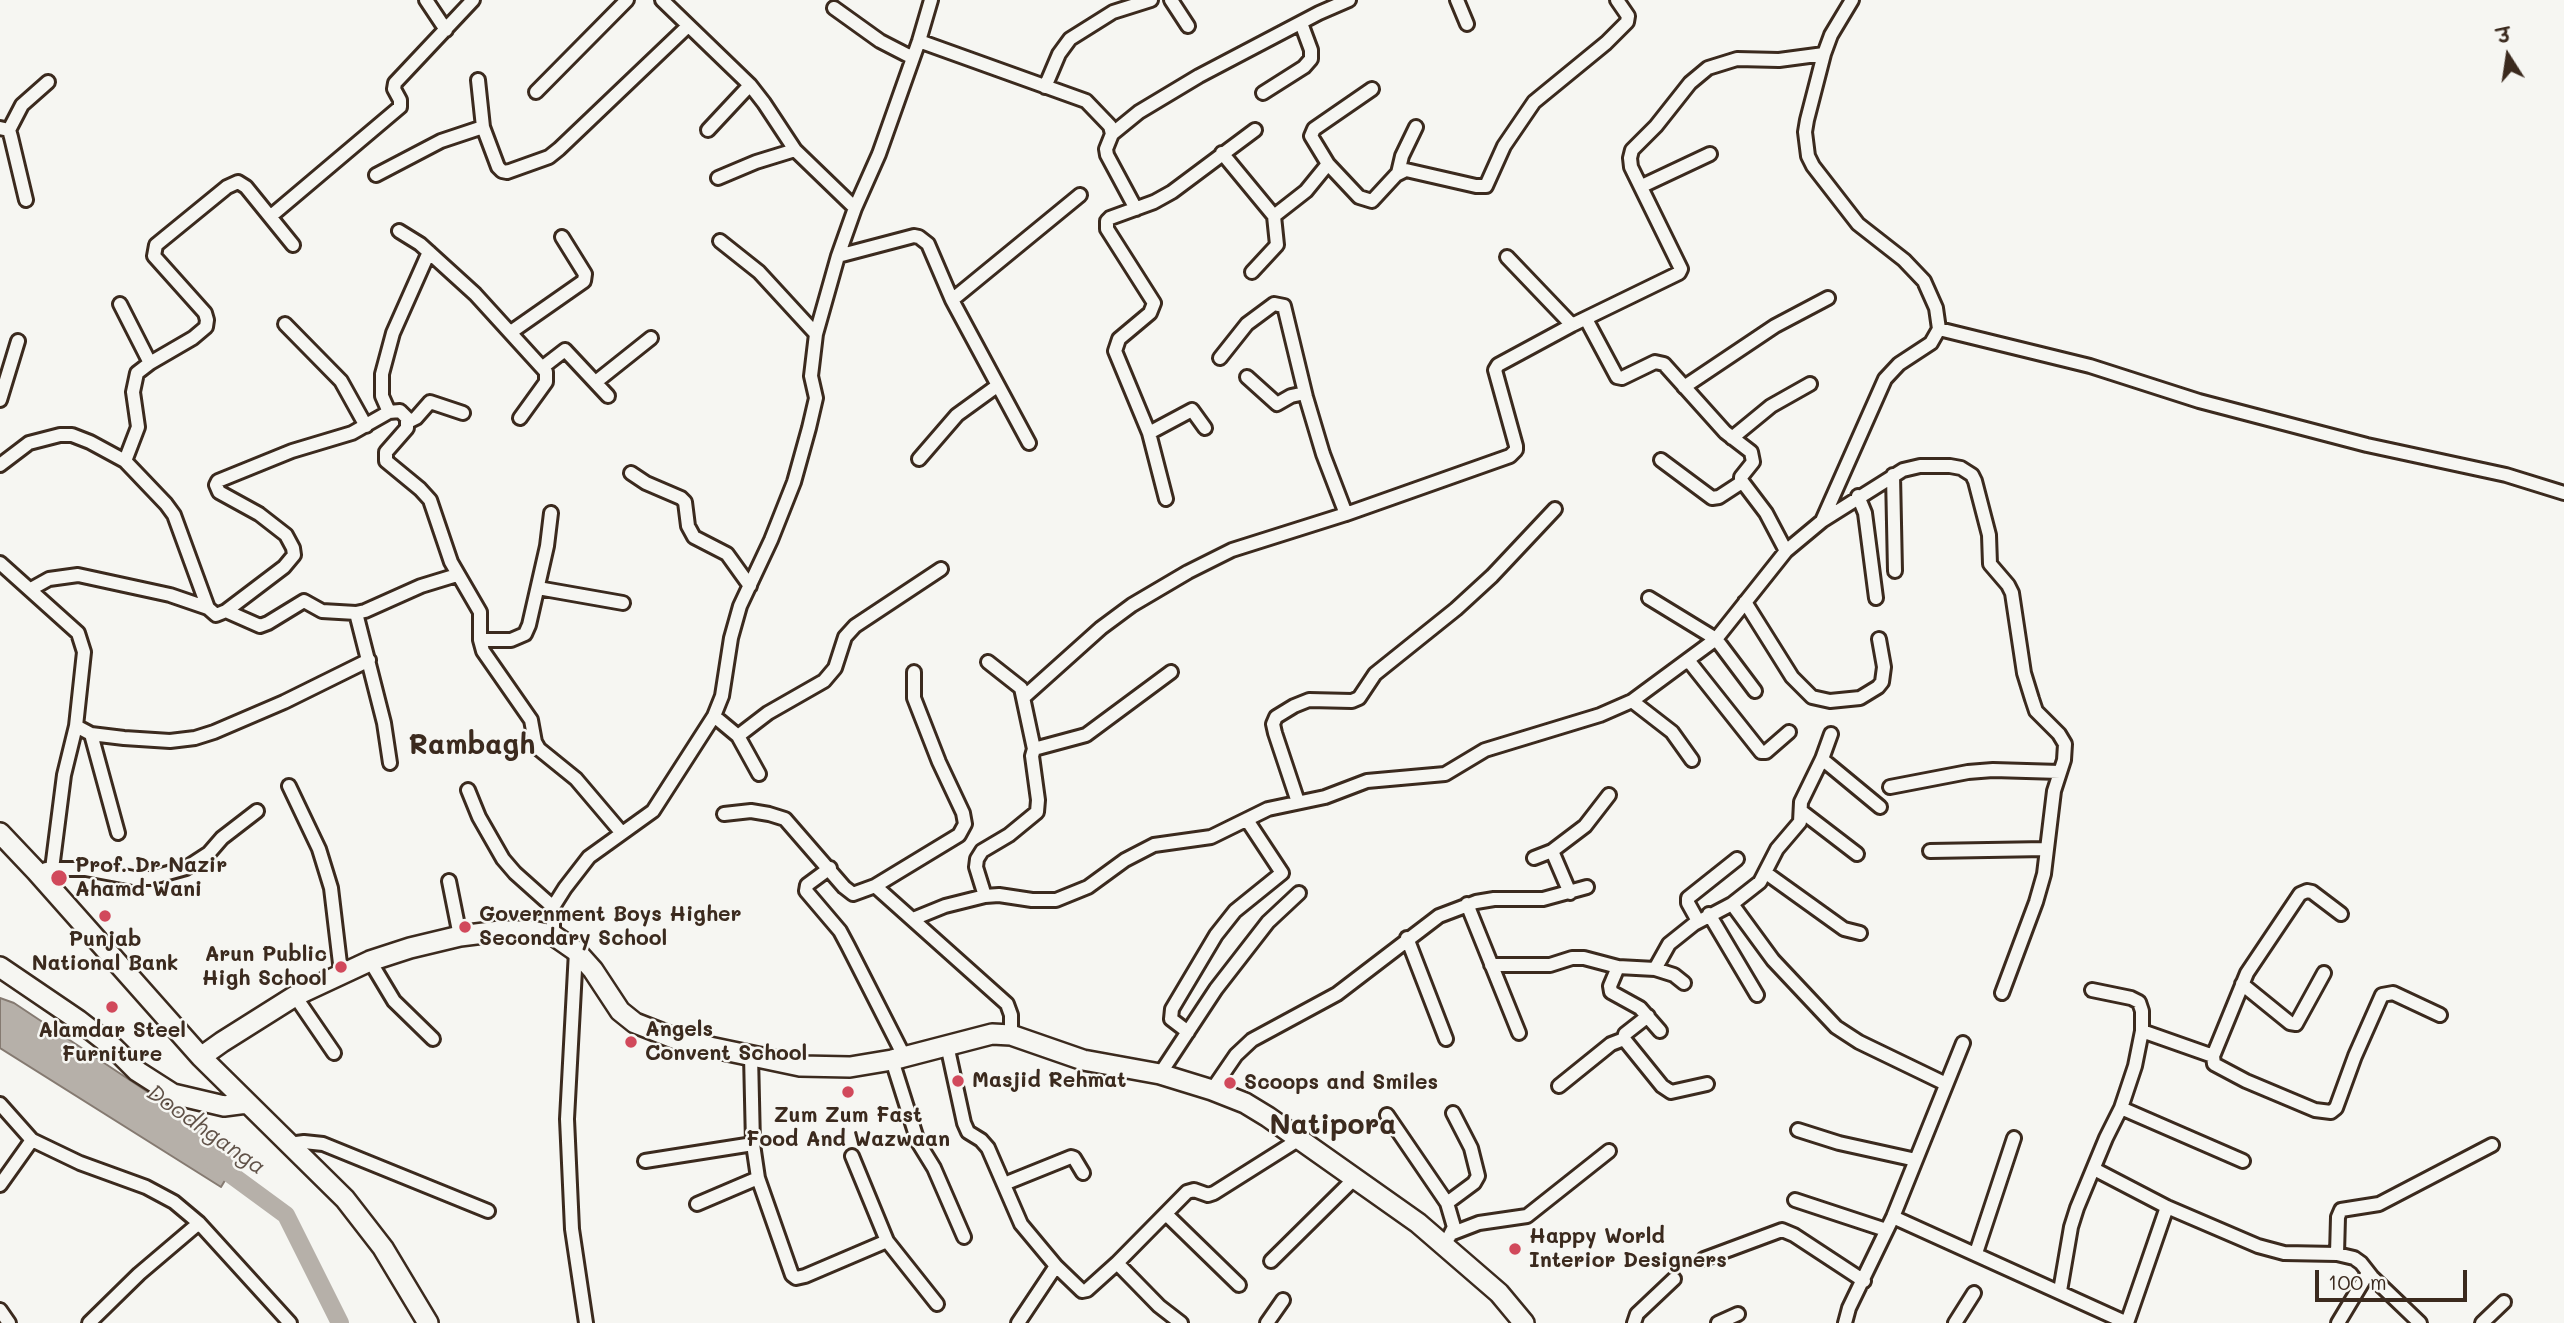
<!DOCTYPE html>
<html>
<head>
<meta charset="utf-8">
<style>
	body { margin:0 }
	#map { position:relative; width:2564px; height:1323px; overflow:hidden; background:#f6f6f2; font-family:Mali,"Playpen Sans Deva",sans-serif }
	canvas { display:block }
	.north { position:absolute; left:2473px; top:21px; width:70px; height:70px; -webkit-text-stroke:5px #f6f6f2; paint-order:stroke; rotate:348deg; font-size:19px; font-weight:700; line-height:28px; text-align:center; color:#3b2a1e }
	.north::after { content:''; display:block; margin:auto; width:24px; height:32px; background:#3b2a1e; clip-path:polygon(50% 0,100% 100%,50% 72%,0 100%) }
	.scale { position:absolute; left:2315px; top:1270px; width:152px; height:32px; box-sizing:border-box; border:4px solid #3b2a1e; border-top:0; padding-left:9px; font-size:21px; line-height:24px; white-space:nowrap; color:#3b2a1e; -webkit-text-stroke:5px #f6f6f2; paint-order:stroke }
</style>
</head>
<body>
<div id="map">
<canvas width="2564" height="1323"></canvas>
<div class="north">उ</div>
<div class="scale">100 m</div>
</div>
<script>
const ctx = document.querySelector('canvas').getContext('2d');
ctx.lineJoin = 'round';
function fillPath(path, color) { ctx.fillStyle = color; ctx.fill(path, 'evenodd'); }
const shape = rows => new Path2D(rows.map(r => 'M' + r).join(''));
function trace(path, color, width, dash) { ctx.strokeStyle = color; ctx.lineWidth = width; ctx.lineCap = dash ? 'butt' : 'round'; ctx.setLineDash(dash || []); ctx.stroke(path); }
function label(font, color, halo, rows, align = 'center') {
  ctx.font = font + ' Mali,sans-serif'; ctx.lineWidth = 5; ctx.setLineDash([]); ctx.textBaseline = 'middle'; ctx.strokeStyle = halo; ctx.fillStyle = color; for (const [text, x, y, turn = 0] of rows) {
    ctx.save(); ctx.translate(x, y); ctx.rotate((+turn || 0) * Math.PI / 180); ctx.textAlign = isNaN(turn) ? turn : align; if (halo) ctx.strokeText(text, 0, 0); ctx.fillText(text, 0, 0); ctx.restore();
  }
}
const water = shape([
	[0,998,14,1003,241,1154,221,1187,0,1048,0,998]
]);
fillPath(water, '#b6b0a9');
trace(water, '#857a71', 2);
trace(shape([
	[211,1160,286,1215,340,1323]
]), '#b6b0a9', 18);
const street = shape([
	[426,0,446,30],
	[662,0,750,85,764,103,795,150,855,208],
	[1171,0,1188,26],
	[1457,0,1467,24],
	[834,8,880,41,913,58],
	[919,41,1086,101,1110,126,1112,134,1106,149,1107,155,1136,209],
	[478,80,483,127,498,167,502,171,507,172,549,157,559,149,688,26],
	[1045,87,1059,54,1070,39,1113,12,1151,0],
	[1372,89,1314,129,1311,136,1328,164,1359,197,1372,201,1396,175,1406,170,1476,186,1486,186,1504,146,1534,102,1606,43,1627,22,1628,16,1617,0],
	[536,92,627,0],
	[1263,93,1304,67,1311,59,1311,50,1301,23],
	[0,128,9,130,11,137,26,200],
	[9,130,22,105,48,82],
	[708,130,750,85],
	[1112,134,1139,112,1199,76,1319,13,1349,0],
	[1222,153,1274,216,1277,245,1252,272],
	[1398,173,1402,156,1416,127],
	[376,175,441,141,483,127],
	[718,178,756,162,795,150],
	[1642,186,1710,154],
	[271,216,400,107,400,100,394,89,395,83,473,0],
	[1274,216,1306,191,1328,164],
	[399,231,420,244,475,294,546,372,546,382,520,418],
	[720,241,759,272,816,334],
	[838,256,914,236,919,237,928,244,952,300,1029,443],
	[1507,257,1572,325],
	[952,300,1080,195],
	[120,304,150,363],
	[1586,319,1617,377,1622,378,1655,362,1664,364,1725,432,1751,452,1753,462,1741,477,1741,480,1766,513,1786,551],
	[285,324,341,381,366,426],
	[1939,329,2090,366,2199,401,2367,445,2506,475,2564,493],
	[511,332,584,281,585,274,562,237],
	[1220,358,1247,324,1274,304,1284,306,1306,397,1323,454,1346,514],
	[543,367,565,350,608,396],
	[1247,377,1277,404,1291,396,1305,393],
	[597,381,651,338],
	[1684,387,1775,326,1828,298],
	[0,400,18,341],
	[389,412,382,396,382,374,393,333,429,252],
	[408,422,416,418,430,402,463,413],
	[1149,433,1192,410,1205,428],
	[1732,438,1771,406,1810,384],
	[919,459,957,415,997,386],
	[1661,460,1712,498,1719,497,1742,482],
	[125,461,138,427,133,392,137,373,150,363,193,338,206,327,207,320,205,313,154,256,156,245,227,187,238,182,246,187,293,245],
	[0,465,29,443,60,435,72,435,90,442,125,461,166,504,174,515,208,608,216,615,226,611,284,567,294,555,293,548,286,535,259,514,219,492,216,485,218,481,292,451,352,433,389,412,400,411,407,418,407,428,386,452,386,461,420,489,430,500,451,562,480,612,480,640,483,651,531,720,535,742,539,749,576,779,621,832],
	[631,473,646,483,681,498,685,502,688,526,694,537,727,554,750,586],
	[1893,475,1895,571],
	[1858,496,1865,513,1876,598],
	[1166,499,1149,433,1115,351,1119,339,1150,313,1154,303,1107,229,1107,221,1110,218,1154,202,1172,192,1255,130],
	[1822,521,1885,379,1899,364,1931,343,1939,329,1936,308,1924,281,1904,260,1858,224,1813,166,1808,156,1805,132,1807,120,1824,54,1831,35,1852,0],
	[0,563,78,633,84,652,76,726,64,775,52,869],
	[538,588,623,603],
	[31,589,49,579,78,575,170,595,208,608],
	[1649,598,1716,639,1755,691],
	[1745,602,1792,677,1812,697,1830,701,1860,698,1878,687,1882,682,1884,667,1879,639],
	[226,611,260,626,268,623,304,601,322,611,356,613,365,611,421,586,457,575],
	[356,613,384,723,390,763],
	[480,640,511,640,525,634,529,625,547,546,551,513],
	[1688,660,1761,752,1766,752,1789,732],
	[988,662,1021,688,1034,749],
	[1024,697,1101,628,1132,605,1188,572,1232,550,1346,514,1510,456,1516,450,1516,446,1495,370,1498,365,1572,325,1679,273,1681,269,1631,167,1630,158,1632,150,1656,126,1690,83,1708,68,1737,59,1779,60,1824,54],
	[1632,701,1672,732,1692,760],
	[714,716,738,736,759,774],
	[76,726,91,734,124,738,170,741,195,738,214,732,284,702,369,660],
	[91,734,118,833],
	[738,736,768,713,824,681,835,668,845,637,855,626,941,569],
	[1822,759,1880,807],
	[289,786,319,849,331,888,341,972],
	[1890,787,1968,772,1993,770,2060,772],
	[468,790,479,817,503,859,515,873,553,907],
	[1298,802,1275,733,1273,724,1276,717,1294,706,1309,700,1352,701,1359,698,1375,674,1456,609,1492,576,1555,509],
	[1801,811,1857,854],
	[724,814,751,811,769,814,785,819,844,887,853,894,875,886,959,835,965,824,963,813,939,762,914,698,914,672],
	[1552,851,1570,893],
	[1930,851,2046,849],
	[1534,858,1552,851,1585,826,1609,795],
	[830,868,807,885,806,891,840,931,848,946,904,1056],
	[46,869,86,869,134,878,150,878,186,868,209,853,222,838,257,811],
	[1766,873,1844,929,1860,933],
	[449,881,460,936],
	[875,886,1007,1004,1011,1015,1011,1035],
	[985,896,976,867,977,859,982,851,1009,835,1037,812,1038,800,1032,756,1034,749,1086,735,1171,672],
	[1467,904,1519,1033],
	[1732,904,1773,960,1836,1027,1859,1042,1946,1084],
	[1709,914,1757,995],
	[2341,914,2312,892,2307,891,2300,894,2247,973,2213,1056,2214,1064,2246,1081,2315,1110,2331,1112,2336,1108,2355,1056,2382,995,2393,993,2440,1015],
	[913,919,945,906,985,896,999,895,1032,900,1056,900,1088,887,1125,860,1154,845,1211,837,1268,809,1325,797,1367,781,1445,774,1485,750,1600,715,1632,701,1716,639,1786,551,1822,521,1903,470,1920,466,1950,466,1961,468,1972,475,1975,481,1989,535,1990,564,2008,585,2012,593,2024,673,2032,699,2036,711,2059,734,2065,744,2064,760,2054,791,2044,874,2036,902,2002,993],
	[1698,921,1688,903,1688,898,1737,859],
	[553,935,553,907,565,888,589,857,653,811,714,716,722,696,731,638,740,606,771,540,794,482,809,428,816,398,811,376,816,334,838,256,855,208,879,154,919,41,931,0],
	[1407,938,1446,1039],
	[576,951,567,1119,572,1229,586,1323],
	[370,961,394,1001,433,1039],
	[1491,965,1550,965,1572,958,1584,958,1618,967,1655,969,1674,975,1684,983],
	[1618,967,1610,986,1611,992,1640,1008,1660,1031],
	[1655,969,1669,944,1694,924,1732,904,1760,882,1777,849,1800,822,1801,802,1822,759,1831,734],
	[2242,984,2290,1023,2296,1024,2324,973],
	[295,996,334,1053],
	[1648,1016,1625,1034,1624,1039,1662,1086,1671,1092,1707,1084],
	[2142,1031,2213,1056],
	[1188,1032,1171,1019,1172,1009,1216,935,1235,911,1282,873,1247,820],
	[947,1045,964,1123,968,1132,981,1140,988,1148,1021,1224,1056,1266,1082,1291,1087,1290,1117,1263,1187,1192,1194,1190,1208,1195,1214,1193,1298,1140],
	[751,1055,753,1144,758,1178,792,1275,796,1278,805,1276,887,1241,937,1304],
	[892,1060,918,1142,934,1168,964,1237],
	[1160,1074,1216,989,1268,922,1299,893],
	[1559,1086,1611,1044,1624,1039],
	[1212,1090,1236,1055,1252,1040,1337,994,1439,916,1476,902,1494,899,1543,899,1587,887],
	[0,1104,32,1140,80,1163,146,1187,174,1202,199,1223,290,1323],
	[2121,1108,2243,1161],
	[1387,1115,1447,1203,1454,1227,1449,1237],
	[1798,1130,1839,1143,1916,1160],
	[289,1144,304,1142,323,1144,488,1211],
	[852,1156,887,1241],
	[645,1161,753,1144],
	[2094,1169,2167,1207,2258,1246,2284,1253,2337,1254,2354,1258,2361,1263,2372,1277,2420,1323],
	[1004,1184,1071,1157,1074,1158,1083,1173],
	[0,1185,32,1140],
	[1795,1200,1886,1230],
	[1447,1203,1474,1183,1478,1176,1471,1148,1453,1113],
	[697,1204,758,1178],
	[1166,1214,1239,1285],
	[1893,1217,2127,1323,2167,1207],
	[1453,1233,1479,1223,1527,1216,1609,1151],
	[1976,1253,2014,1138],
	[2337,1254,2338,1217,2341,1210,2379,1204,2492,1145],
	[1704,1259,1782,1230,1794,1235,1864,1281],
	[1271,1261,1355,1178],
	[1117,1263,1159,1306,1181,1323],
	[2060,1291,2071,1227,2077,1208,2106,1138,2121,1108,2135,1066,2142,1031,2142,1011,2139,1002,2131,998,2092,990],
	[0,1310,9,1323],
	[89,1323,139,1274,199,1223],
	[1018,1323,1056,1266],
	[1267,1323,1283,1300],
	[1634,1323,1637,1314,1674,1279],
	[1718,1323,1738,1314],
	[1845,1323,1849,1308,1893,1217,1963,1043],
	[1955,1323,1974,1293],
	[2338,1323,2368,1273],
	[2482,1323,2504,1302]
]);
const primary = shape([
	[0,833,36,871,201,1057,345,1199,383,1248,428,1323],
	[0,967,78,1020,114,1048,137,1071,173,1094,224,1106,247,1103],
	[201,1057,222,1042,295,996,370,961,410,948,460,936,500,931,532,931,553,935,576,951,593,970,620,1011,635,1023,681,1041,800,1066,850,1067,892,1060,992,1034,1011,1035,1083,1060,1160,1074,1212,1090,1245,1103,1268,1117,1418,1223,1499,1293,1524,1323]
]);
trace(street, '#3b2a1e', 18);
trace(primary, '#3b2a1e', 24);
trace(street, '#f6f6f2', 12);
trace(primary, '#f6f6f2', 19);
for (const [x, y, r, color] of [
	[59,878,9,"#d1495b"],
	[105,916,7,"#d1495b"],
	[465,927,7,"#d1495b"],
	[341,967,7,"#d1495b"],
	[112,1007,7,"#d1495b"],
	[631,1042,7,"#d1495b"],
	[958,1081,7,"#d1495b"],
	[1230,1083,7,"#d1495b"],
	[848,1092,7,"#d1495b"],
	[1515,1249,7,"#d1495b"]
]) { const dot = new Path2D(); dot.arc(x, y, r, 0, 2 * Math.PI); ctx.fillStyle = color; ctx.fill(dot); trace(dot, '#f6f6f2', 2.5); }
label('bold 21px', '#3b2a1e', '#f6f6f2', [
	["Prof. Dr Nazir",75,866],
	["Ahamd Wani",75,890],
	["Government Boys Higher",479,915],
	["Secondary School",479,939],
	["Punjab",105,940,"center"],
	["National Bank",105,964,"center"],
	["Arun Public",327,955,"right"],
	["High School",327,979,"right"],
	["Angels",645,1030],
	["Convent School",645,1054],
	["Alamdar Steel",112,1031,"center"],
	["Furniture",112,1055,"center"],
	["Masjid Rehmat",972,1081],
	["Scoops and Smiles",1244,1083],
	["Zum Zum Fast",848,1116,"center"],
	["Food And Wazwaan",848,1140,"center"],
	["Happy World",1529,1237],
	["Interior Designers",1529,1261]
], 'left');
label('italic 23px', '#605248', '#f6f6f2', [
	["Doodhganga",206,1130,35]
]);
label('bold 28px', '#3b2a1e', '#f6f6f2', [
	["Rambagh",472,745],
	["Natipora",1333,1125]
]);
</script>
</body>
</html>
